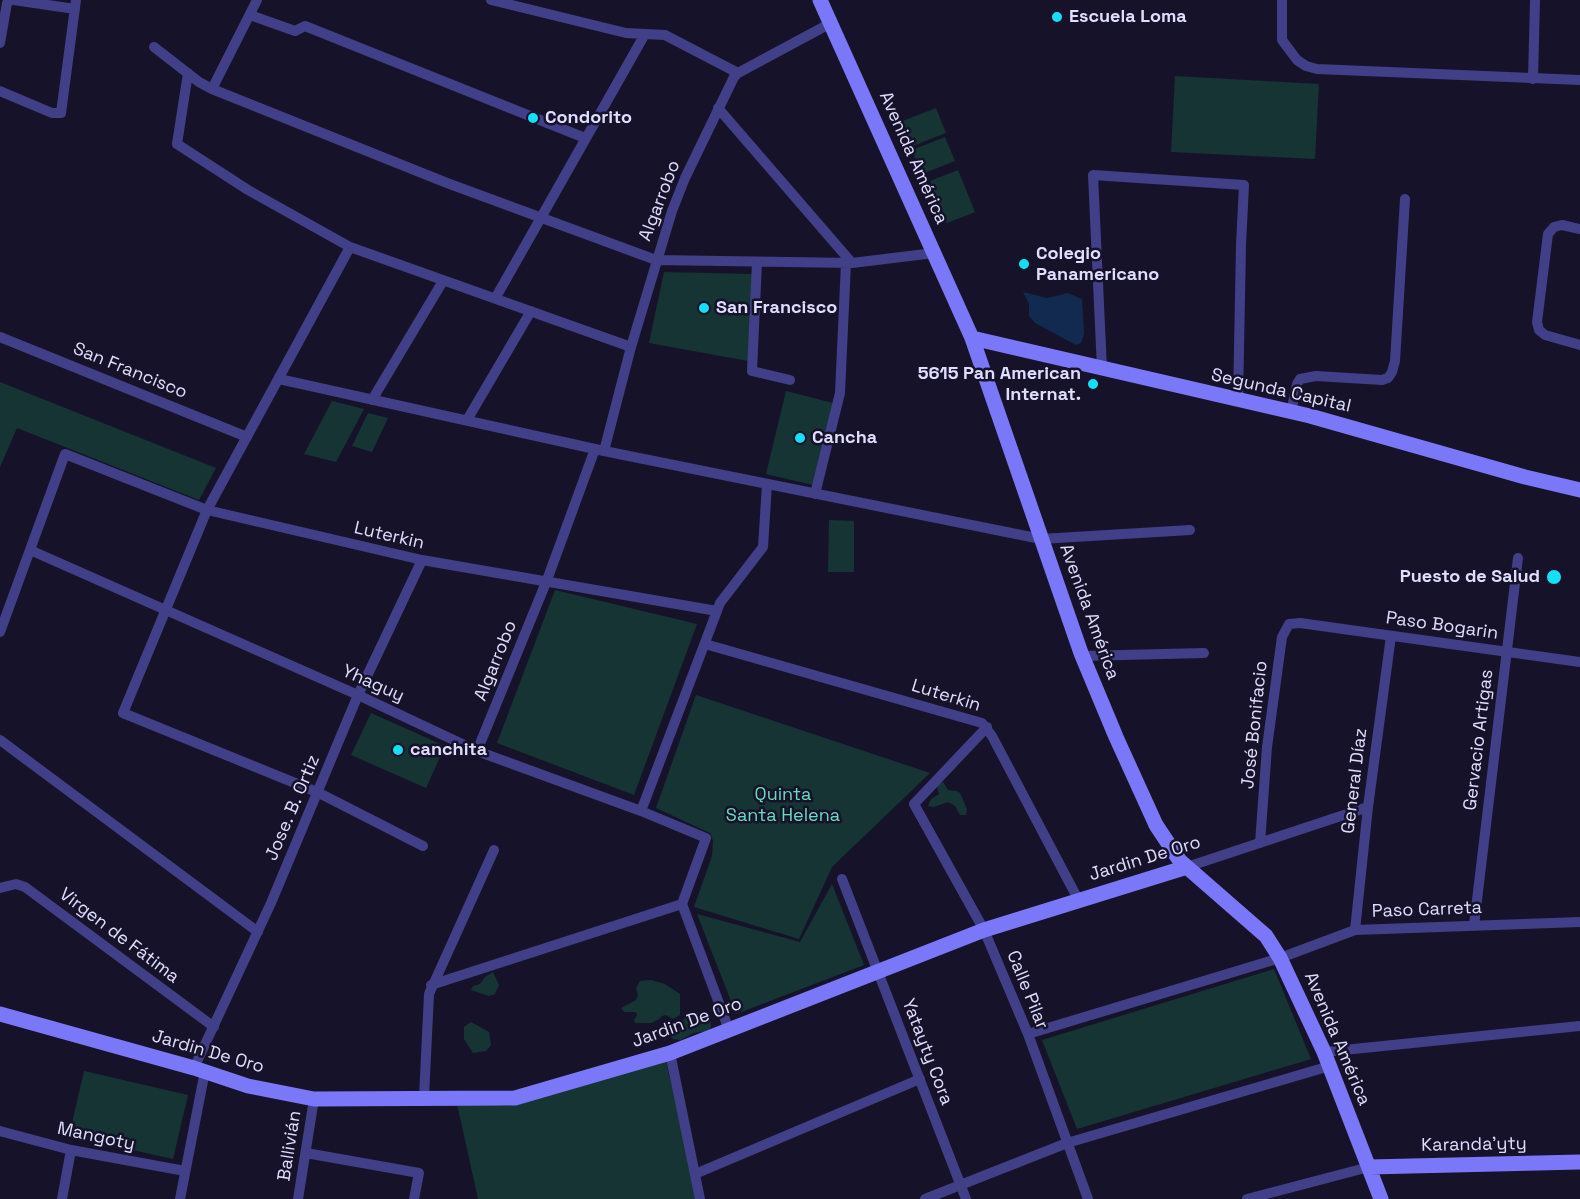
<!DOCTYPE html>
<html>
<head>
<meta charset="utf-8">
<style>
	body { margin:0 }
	canvas { display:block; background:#16122a }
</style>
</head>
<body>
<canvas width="1580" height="1199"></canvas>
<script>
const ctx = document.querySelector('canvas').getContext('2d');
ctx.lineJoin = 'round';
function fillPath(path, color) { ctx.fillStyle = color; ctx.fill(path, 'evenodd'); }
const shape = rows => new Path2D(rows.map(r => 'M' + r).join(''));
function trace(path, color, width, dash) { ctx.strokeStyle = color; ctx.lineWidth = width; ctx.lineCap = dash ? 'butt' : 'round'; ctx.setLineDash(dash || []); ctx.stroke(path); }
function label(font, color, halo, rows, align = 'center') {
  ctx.font = font + ' "Space Grotesk",sans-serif'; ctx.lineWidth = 5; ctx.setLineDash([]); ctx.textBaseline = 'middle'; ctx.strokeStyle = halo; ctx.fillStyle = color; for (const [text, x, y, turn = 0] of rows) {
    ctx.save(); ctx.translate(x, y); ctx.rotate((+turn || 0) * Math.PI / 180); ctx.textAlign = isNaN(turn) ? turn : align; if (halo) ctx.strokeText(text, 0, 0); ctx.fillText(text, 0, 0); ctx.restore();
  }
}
fillPath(shape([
	[1175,76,1319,84,1315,159,1171,152],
	[936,108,946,133,910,147,900,122],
	[945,137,955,161,922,174,912,150],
	[958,170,975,212,947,223,930,181],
	[664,272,753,274,748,361,649,343],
	[0,382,216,468,199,500,17,428,0,467],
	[786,391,833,403,813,485,766,474],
	[332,401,364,409,336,462,304,454],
	[368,413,388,418,372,452,352,446],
	[829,520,854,521,854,572,828,572],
	[555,590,697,624,634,795,497,743],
	[696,695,930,773,832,867,799,939,694,907,712,856,713,841,710,833,656,808],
	[371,713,445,746,426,788,351,755],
	[943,782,948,790,957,791,960,793,967,809,966,815,960,815,955,806,948,802,934,807,928,806,931,799,939,794,937,787,938,783],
	[832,884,864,965,736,1014,697,914,800,942],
	[1274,969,1311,1059,1077,1129,1042,1040],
	[493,972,499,985,495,994,489,996,471,990,473,986,480,984,485,977],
	[651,980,665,984,680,994,680,1015,673,1019,666,1015,662,1016,659,1019,651,1023,635,1023,634,1019,637,1016,636,1012,624,1012,621,1008,636,1000,638,995,636,988,640,981],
	[702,1012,710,1018,711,1027,709,1031,693,1033,681,1040,673,1039,670,1036,670,1032,678,1028,685,1017,693,1013],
	[471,1022,489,1032,491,1045,486,1051,473,1053,464,1039,464,1027],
	[666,1061,697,1199,478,1199,457,1104,510,1106],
	[84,1071,188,1095,173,1159,69,1136]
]), '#153433');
fillPath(shape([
	[1023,292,1047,298,1068,293,1082,299,1084,334,1081,343,1076,345,1035,323,1029,316,1029,304]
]), '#122a4f');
trace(shape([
	[14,0,75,9],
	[491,0,626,33,665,35,738,73],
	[1282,0,1282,40,1297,60,1306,66,1317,69,1580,80],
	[250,15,295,31,305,26,585,138],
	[0,43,7,3,11,0],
	[154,47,199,82,212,89,447,183,656,260,852,263,934,253],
	[188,73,177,144,248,190,350,247,631,347],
	[1533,79,1535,0],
	[212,89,257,0],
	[0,91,52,113,61,113,76,0],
	[718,108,852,263],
	[1580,229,1562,225,1554,227,1548,234,1537,322,1539,330,1545,335,1580,345],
	[350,247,207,510,123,713,317,792,423,846],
	[757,262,752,371,790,380],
	[496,297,645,34],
	[0,337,247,437],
	[1102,369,1093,175,1244,185,1241,245,1238,401],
	[279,379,604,451,1041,539,1190,530],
	[372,400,443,281],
	[1291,412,1297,384,1300,379,1316,376,1382,380,1388,378,1392,372,1395,361,1405,199],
	[467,420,531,311],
	[604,451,631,347,672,211,685,178,734,77,738,73,831,23],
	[815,494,840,393,846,263],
	[30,550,358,695,477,751,641,811,706,838,682,904,729,1030],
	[0,632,65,454,207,510,422,560,717,611],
	[705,644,982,723,992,736,1079,901],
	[1082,656,1204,653],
	[987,727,914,804,984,930,1028,1034,1088,1199],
	[0,740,258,932],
	[477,751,547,580,595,449],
	[641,811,720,603,763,547,767,484],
	[1260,843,1267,747,1282,637,1289,624,1300,623,1580,662],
	[1187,867,1368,807],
	[842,879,966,1199],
	[0,888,16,884,25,887,214,1027],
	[1474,925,1518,558],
	[1355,930,1368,807,1391,636],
	[431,985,682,904],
	[1028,1034,1280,958,1355,930,1580,922],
	[1324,1052,1580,1026],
	[670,1053,700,1199],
	[194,1068,271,903,358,695,422,560],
	[424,1097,429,994,494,850],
	[0,1131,71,1150,185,1171],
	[306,1153,419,1173,414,1199],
	[695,1174,920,1079],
	[62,1199,71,1150],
	[180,1199,205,1071],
	[298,1199,314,1099],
	[925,1199,1067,1143,1330,1066],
	[1247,1199,1369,1167]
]), '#413f87', 10);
trace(shape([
	[820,0,972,338,1081,653,1116,737,1156,825,1180,861,1266,936,1280,958,1324,1052,1381,1199],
	[972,338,1310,416,1525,477,1580,490],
	[0,1014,194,1068,248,1086,314,1099,515,1098,670,1053,984,930,1187,867],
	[1369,1167,1580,1162]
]), '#7a78f9', 15);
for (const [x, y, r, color] of [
	[1057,17,6,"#12e1f5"],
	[533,118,6,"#12e1f5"],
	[1024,264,6,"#12e1f5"],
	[704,308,6,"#12e1f5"],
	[1093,384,6,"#12e1f5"],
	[800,438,6,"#12e1f5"],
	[1554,577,8,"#12e1f5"],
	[398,750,6,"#12e1f5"]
]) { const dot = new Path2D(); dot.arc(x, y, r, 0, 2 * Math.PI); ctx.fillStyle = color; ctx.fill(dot); trace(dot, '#16122a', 2); }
label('bold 18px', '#e0ddfe', '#16122a', [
	["Escuela Loma",1069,17],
	["Condorito",545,118],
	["Colegio",1036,254],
	["Panamericano",1036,275],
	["San Francisco",716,308],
	["5615 Pan American",1081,374,"right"],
	["Internat.",1081,395,"right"],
	["Cancha",812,438],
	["Puesto de Salud",1540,577,"right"],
	["canchita",410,750]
], 'left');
label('18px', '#e0ddfe', '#16122a', [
	["Avenida América",913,158,66],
	["Algarrobo",660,201,-69],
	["San Francisco",130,371,22],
	["Segunda Capital",1281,391,13],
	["Luterkin",389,536,13],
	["Avenida América",1089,612,70],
	["Paso Bogarin",1442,626,8],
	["Algarrobo",496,661,-68],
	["Yhaguy",373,684,24],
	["Luterkin",946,696,17],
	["José Bonifacio",1255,725,-84],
	["Gervacio Artigas",1479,740,-83],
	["General Díaz",1355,781,-83],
	["Jose. B. Ortiz",293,808,-67],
	["Jardin De Oro",1145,859,-17],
	["Paso Carreta",1427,910,-2],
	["Virgen de Fátima",119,936,37],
	["Calle Pilar",1027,990,68],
	["Jardin De Oro",687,1023,-20],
	["Avenida América",1337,1039,67],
	["Jardin De Oro",208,1052,16],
	["Yatayty Cora",927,1052,69],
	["Mangoty",96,1137,12],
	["Karanda'yty",1474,1145,-1],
	["Ballivián",290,1146,-81]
]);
label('18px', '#6adcbe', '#16122a', [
	["Quinta",783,795],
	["Santa Helena",783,816]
]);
</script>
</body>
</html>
